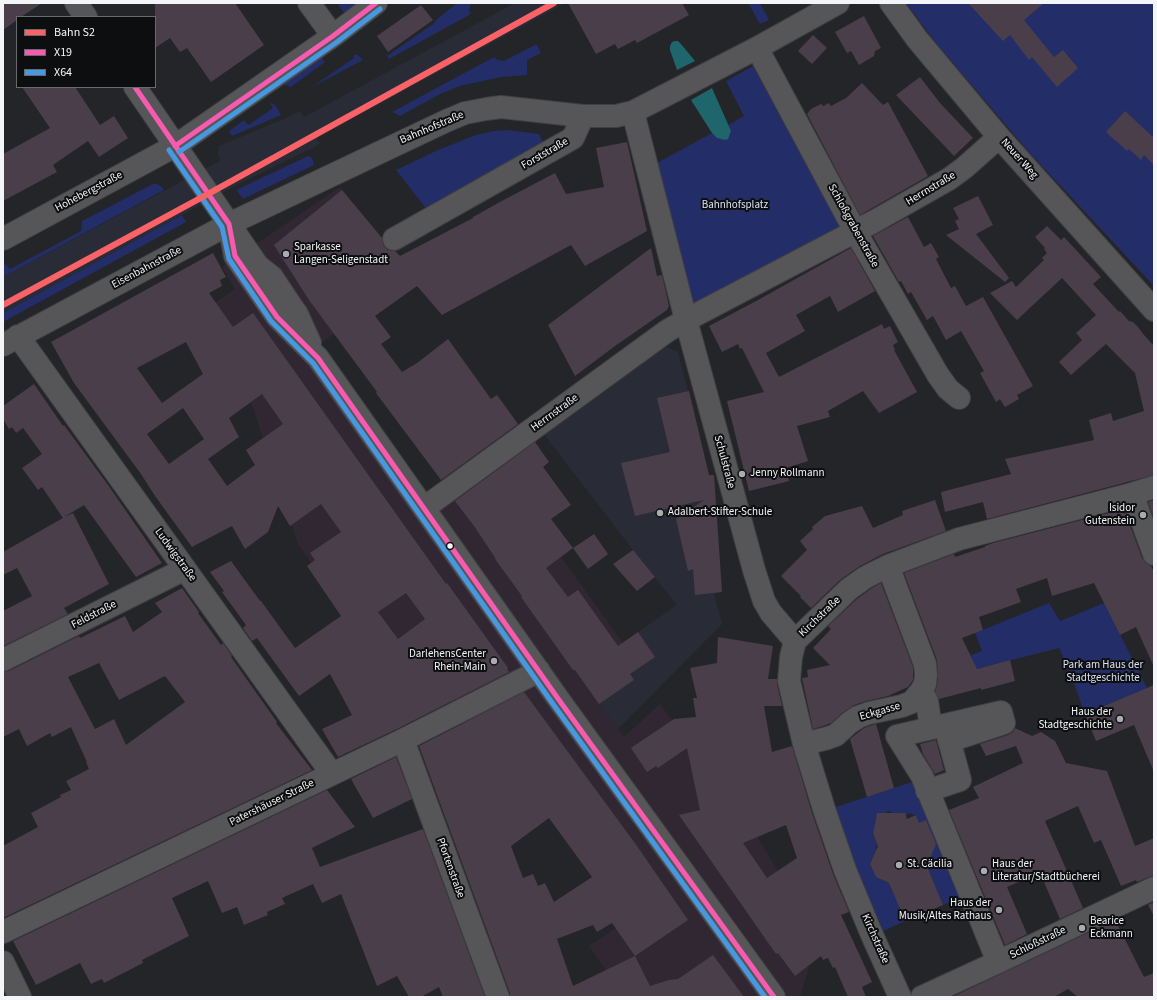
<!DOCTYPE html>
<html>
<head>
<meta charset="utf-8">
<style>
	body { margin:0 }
	#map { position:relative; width:1157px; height:1000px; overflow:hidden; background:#242528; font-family:"Source Sans 3",sans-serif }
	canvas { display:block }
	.frame { position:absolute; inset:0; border:4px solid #f4f5f8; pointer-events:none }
	.legend { position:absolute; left:16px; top:16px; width:140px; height:72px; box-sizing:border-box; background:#0d0e10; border:1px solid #696a6d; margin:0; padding:5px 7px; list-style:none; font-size:12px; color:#f4f5f8 }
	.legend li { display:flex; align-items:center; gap:8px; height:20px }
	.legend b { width:20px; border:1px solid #696a6d }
</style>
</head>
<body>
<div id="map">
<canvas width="1157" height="1000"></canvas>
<div class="frame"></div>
<ul class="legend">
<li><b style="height:5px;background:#fa6267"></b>Bahn S2</li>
<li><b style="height:5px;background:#f75aaf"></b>X19</li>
<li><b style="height:5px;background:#4699e1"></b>X64</li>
</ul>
</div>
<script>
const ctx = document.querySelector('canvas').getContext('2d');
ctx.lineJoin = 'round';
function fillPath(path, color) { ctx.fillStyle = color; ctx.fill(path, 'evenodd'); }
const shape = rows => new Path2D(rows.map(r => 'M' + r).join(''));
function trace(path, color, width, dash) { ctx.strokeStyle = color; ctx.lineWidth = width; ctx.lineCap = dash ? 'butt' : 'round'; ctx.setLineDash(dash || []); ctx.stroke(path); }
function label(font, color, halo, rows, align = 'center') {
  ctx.font = font + ' "Source Sans 3",sans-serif'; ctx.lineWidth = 4; ctx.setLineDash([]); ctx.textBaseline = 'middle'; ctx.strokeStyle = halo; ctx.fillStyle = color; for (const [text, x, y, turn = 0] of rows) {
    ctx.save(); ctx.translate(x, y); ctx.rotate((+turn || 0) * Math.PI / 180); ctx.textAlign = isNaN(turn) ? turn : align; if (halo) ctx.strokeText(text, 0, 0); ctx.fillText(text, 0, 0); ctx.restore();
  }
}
fillPath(shape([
	[340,187,387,245,342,280,334,334,319,344,424,494,468,461,526,543,543,532,623,643,578,674,624,737,660,704,703,762,714,763,796,902,796,948,809,967,800,997,624,997,589,946,625,922,545,808,490,779,439,679,392,677,298,544,237,360,203,311,235,289,222,267]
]), '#312733');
fillPath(shape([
	[515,3,565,3,317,138,320,144,233,187,3,313,3,277,220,161,218,154,219,146,286,118,300,111,304,117],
	[665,346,678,352,705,458,708,475,714,475,722,592,714,594,722,624,618,729,578,674,677,605,633,550,543,433]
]), '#292c36');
fillPath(shape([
	[341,3,358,3,344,13,338,5],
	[457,3,471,3,469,10,471,14,389,59,387,56,433,24,436,20],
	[748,3,760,3,769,20,760,24],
	[906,3,1154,3,1154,286,1028,151,936,43],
	[535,45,537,45,541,53,527,60,527,75,501,77,460,86,440,94,400,116,392,112,494,57,498,60,504,61],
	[356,54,360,57,363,60,312,87,354,58,353,56],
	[321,56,325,62,291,87,282,84],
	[753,66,840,227,691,305,655,164,712,133,717,138,725,140,731,131,728,125,744,116,726,81],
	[271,103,275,105,281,115,232,136,229,131,244,120,248,125,253,122,273,108,270,104],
	[507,130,539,134,544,144,428,211,396,170,438,150,476,135,494,131],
	[308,156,312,158,314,165,243,199,236,190],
	[153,184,157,184,162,187,164,190,3,277,3,265,5,264,10,269,81,231,82,221],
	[182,215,186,222,3,322,3,313],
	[1049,603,1060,621,1104,603,1147,688,1085,714,1069,670,1059,648,976,669,959,665,972,659,971,655,982,651,975,633],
	[918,780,965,895,943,905,927,866,922,831,916,815,914,815,909,813,903,819,889,811,876,818,874,832,872,833,878,846,875,847,876,850,870,864,876,877,889,883,905,921,883,931,852,857,833,808]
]), '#232d67');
fillPath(shape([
	[675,41,678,41,681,44,695,61,677,70,670,50,670,46,672,42],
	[712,88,731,131,728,139,725,140,717,138,712,133,691,100]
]), '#1f656c');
fillPath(shape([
	[3,3,42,3,21,17,17,17,17,20,3,30],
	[155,3,235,3,264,45,211,82,187,48,180,52,170,38,155,48],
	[568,3,682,3,689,15,637,43,635,40,618,49,615,44,596,54],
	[968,3,1044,3,1024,20,1054,57,1063,50,1078,68,1057,87,1032,57,1029,60,1010,35,1003,41],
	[421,5,433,20,388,52,377,36],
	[864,16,881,48,875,51,874,56,859,65,851,51,847,53,835,32],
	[813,35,827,48,812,64,798,51],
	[920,77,940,103,973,138,954,156,896,95],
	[862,83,883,105,888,102,928,176,860,215,807,114,811,109,821,104,823,106,829,103,831,106,846,98],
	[22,87,75,87,100,125,114,116,128,138,99,157,88,141,53,165,57,172,3,201,3,154,50,128],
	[1125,111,1154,138,1154,165,1144,155,1141,160,1129,149,1127,151,1106,132],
	[627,142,647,231,585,266,571,245,442,315,417,286,375,316,391,337,381,344,402,372,417,363,448,339,491,399,497,395,518,424,441,480,376,393,377,392,309,300,274,245,342,190,382,238,383,245,388,250,395,251,400,256,473,218,473,217,498,203,555,173,566,194,604,187,596,148],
	[978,196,993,225,976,234,1009,278,1005,282,946,235,959,229,955,221,959,219,953,208],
	[908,217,924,247,931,243,939,257,936,259,951,288,955,286,966,306,983,297,1033,386,1017,395,1019,399,1005,407,1000,399,996,402,980,373,984,371,961,331,946,340,933,316,927,320,911,292,908,294,901,281,899,282,873,236],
	[1047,226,1061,240,1064,237,1101,277,1093,284,1119,312,1120,311,1129,321,1133,322,1137,326,1144,335,1154,346,1154,475,987,519,983,502,945,512,941,492,1011,474,1005,459,1094,440,1089,420,1111,413,1113,421,1144,411,1135,373,1106,344,1071,375,1059,362,1082,340,1076,333,1096,315,1062,278,1017,320,990,293,1012,281,1016,287,1044,260,1042,258,1047,253,1044,249,1045,248,1035,237],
	[651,248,657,276,662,275,669,306,667,310,615,346,575,376,548,325],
	[851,248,875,291,838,312,830,296,796,315,805,331,766,353,779,377,882,324,884,329,890,326,898,342,893,345,895,350,894,350,917,392,879,413,863,391,828,411,830,417,797,426,808,461,786,468,789,481,749,491,727,401,764,392,742,348,740,349,738,344,722,352,709,326,758,300],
	[213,253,226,277,220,280,222,286,209,293,233,327,253,313,446,584,447,583,508,668,507,669,509,672,397,729,338,757,322,729,352,715,330,674,299,696,257,638,252,641,243,628,246,625,222,592,224,591,210,572,231,561,260,601,261,601,295,648,341,616,307,566,315,560,310,553,341,532,321,504,290,526,278,506,268,532,245,549,232,526,192,547,155,496,141,474,74,383,51,342],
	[186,342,203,374,162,403,137,368],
	[262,394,283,424,246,450,255,465,227,486,208,459,239,437,229,418],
	[183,408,204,439,169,464,147,434],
	[406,593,425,619,398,639,378,612],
	[34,384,63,426,64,425,108,485,162,563,136,577,84,505,64,517,73,513,109,584,64,608,68,614,3,646,3,611,32,596,17,568,3,575,3,552,63,518,42,487,38,490,22,468,42,454,23,428,16,433,12,427,9,429,3,419,3,406],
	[689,391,709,475,714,475,722,592,695,595,693,569,688,571,676,519,704,500,635,516,621,463,670,452,657,398],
	[535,442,549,462,543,467,571,505,551,519,573,548,546,568,568,597,578,590,618,646,638,632,655,657,630,674,634,680,599,704,575,670,573,670,521,597,522,596,495,559,496,559,474,526,455,501],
	[935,500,946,531,883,554,860,566,840,580,811,608,800,597,801,596,781,576,807,550,800,541,813,529,812,527,825,516,862,506,873,528,903,515,902,511],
	[1154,500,1154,518,1148,502],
	[1124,509,1142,558,1146,563,1151,566,1154,572,1154,667,1136,627,1120,635,1094,583,1052,596,1047,578,1016,589,1021,602,979,617,983,630,962,638,977,669,1010,660,1015,681,981,690,981,688,939,699,935,691,937,686,938,676,937,660,904,573,954,554,955,557,985,547,985,546,993,543],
	[594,534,608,554,588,569,573,548],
	[633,550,655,577,637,591,613,564],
	[881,583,913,667,913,680,908,687,888,696,866,701,854,705,842,713,831,723,823,726,813,729,802,678,808,677,807,670,830,665,813,648,831,629,828,626,857,599,872,588],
	[182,588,199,612,198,613,221,645,223,643,232,656,231,657,277,722,276,723,312,770,3,918,3,846,38,827,31,813,61,797,60,795,71,790,66,781,89,769,86,762,87,762,71,727,52,737,50,733,27,746,19,729,3,737,3,672,9,671,79,636,80,638,125,616,133,632,162,612,155,603],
	[99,663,119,700,165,676,185,702,126,745,114,719,95,729,68,677],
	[718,637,773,646,768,679,777,679,777,684,782,706,764,706,772,752,792,746,812,813,833,874,849,912,841,915,872,982,862,987,866,997,848,997,835,967,833,968,828,958,823,960,821,956,795,976,778,953,776,954,679,815,700,810,687,748,658,768,656,766,647,772,631,748,674,719,696,717,693,698,697,698,690,668,717,663],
	[786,825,797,858,767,878,743,843],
	[1154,685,1154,772,1134,725,1096,741,1085,714],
	[524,692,637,846,688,920,635,956,650,986,669,980,678,979,713,955,744,997,510,997,510,993,419,746],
	[549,818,592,877,554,902,545,883,538,886,533,874,523,878,511,846],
	[612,923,635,956,573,986,557,939,593,925,597,932],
	[876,724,894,788,867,797,850,739,864,728],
	[1015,728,1032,736,1041,732,1055,741,1066,763,1107,771,1135,846,1154,838,1154,876,1149,877,1137,882,1136,880,1121,886,1101,840,1094,843,1078,806,1045,821,1083,908,1060,919,1040,873,1007,887,1027,934,1005,945,949,810,979,798,973,787,1023,763,1016,746,986,756,980,744,1008,735,1013,732],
	[936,740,944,770,935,774,923,754,920,744],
	[396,757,412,799,373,818,351,779],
	[327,790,355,827,312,848,320,867,423,829,485,997,443,997,439,987,421,997,409,997,397,976,377,986,341,894,322,903,313,884,282,898,285,904,267,912,268,915,244,925,237,907,222,913,208,881,172,898,189,936,142,960,143,963,104,983,102,979,91,984,80,963,36,985,13,941],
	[877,813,905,813,907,819,916,815,919,823,926,820,936,844,927,866,943,905,905,921,889,883,876,877,870,864,878,846,873,834],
	[1154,902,1154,916,1148,905],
	[1115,920,1144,977,1154,973,1154,997,1078,997,1068,989,1054,997,952,997]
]), '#4a3e4a');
const minor = shape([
	[76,3,86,17],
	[309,3,333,36],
	[891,3,917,39,999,137,1154,310],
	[757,48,855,231,938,375,948,389,959,398],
	[135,87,258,266,272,277,292,307,297,314,310,343],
	[633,112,686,320,754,570,764,601,771,613,795,641],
	[229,224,235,256,277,317,318,358,559,700,774,997],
	[3,239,175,146,333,36,376,3],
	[394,239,573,138,583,116],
	[18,336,332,774],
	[3,345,229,224,446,121,465,113,486,109,501,107,583,116,616,116,633,112,757,48,838,3],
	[1132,494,1154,554],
	[424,508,667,331,686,320,875,221,949,179,964,168,999,137],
	[3,660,185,569],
	[921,691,927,701,931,728],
	[945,725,897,736,922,776,998,962],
	[403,740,498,997],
	[804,744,828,738,836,735,849,723,858,717,869,713,902,706,912,702,921,691,925,684,926,675,925,664,888,566],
	[927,791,960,780,945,725,1001,712,1004,723,949,741],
	[3,932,403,740,539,671],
	[3,962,20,997],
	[900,997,872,935,845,870,824,809,804,744,789,681,791,657,795,641,849,589,866,577,888,566,959,539,1132,494,1154,487],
	[922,997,998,962,1154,888]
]);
trace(minor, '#404043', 24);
trace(minor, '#565658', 22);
trace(shape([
	[135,87,229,224,235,256,277,317,318,358,559,700,774,997],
	[175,146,333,36,376,3]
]), '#f75aaf', 5);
trace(shape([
	[169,150,222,227,229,259,271,321,313,363,553,704,765,997],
	[179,152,337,42,380,9]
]), '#4699e1', 5);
trace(shape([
	[3,305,208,194,554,3]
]), '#fa6267', 6);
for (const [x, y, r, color] of [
	[286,254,4,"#abacaf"],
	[742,474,4,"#abacaf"],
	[660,513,4,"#abacaf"],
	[1143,515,4,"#abacaf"],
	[450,546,3.5,"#f4f5f8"],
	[494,661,4,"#abacaf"],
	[1120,719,4,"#abacaf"],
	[899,865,4,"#abacaf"],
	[984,871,4,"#abacaf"],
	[999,910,4,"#abacaf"],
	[1082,928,4,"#abacaf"]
]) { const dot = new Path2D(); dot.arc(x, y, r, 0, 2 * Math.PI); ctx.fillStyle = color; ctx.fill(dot); trace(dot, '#0d0e10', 1.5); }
label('11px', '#f4f5f8', '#0d0e10', [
	["Bahnhofstraße",432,128,-23],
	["Forststraße",545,154,-30],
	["Neuer Weg",1019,159,48],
	["Herrnstraße",931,189,-31],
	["Hohebergstraße",89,192,-28],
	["Schloßgrabenstraße",853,226,61],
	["Eisenbahnstraße",147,268,-28],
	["Herrnstraße",555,413,-36],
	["Schulstraße",724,462,75],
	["Ludwigstraße",175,555,54],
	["Feldstraße",94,615,-27],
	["Kirchstraße",820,617,-44],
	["Eckgasse",880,712,-16],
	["Patershäuser Straße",272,803,-26],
	["Pfortenstraße",450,868,70],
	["Kirchstraße",875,939,66],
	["Schloßstraße",1038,943,-26]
]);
label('11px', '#dae1f6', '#0d0e10', [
	["Bahnhofsplatz",735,206],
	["Park am Haus der",1103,666],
	["Stadtgeschichte",1103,679]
]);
label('11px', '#f4f5f8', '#0d0e10', [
	["Sparkasse",294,248],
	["Langen-Seligenstadt",294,261],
	["Jenny Rollmann",750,474],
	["Isidor",1135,509,"right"],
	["Gutenstein",1135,522,"right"],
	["Adalbert-Stifter-Schule",668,513],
	["DarlehensCenter",486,655,"right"],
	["Rhein-Main",486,668,"right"],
	["Haus der",1112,713,"right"],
	["Stadtgeschichte",1112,726,"right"],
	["St. Cäcilia",907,865],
	["Haus der",992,865],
	["Literatur/Stadtbücherei",992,878],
	["Haus der",991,904,"right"],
	["Musik/Altes Rathaus",991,917,"right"],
	["Bearice",1090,922],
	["Eckmann",1090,935]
], 'left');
</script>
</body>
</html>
